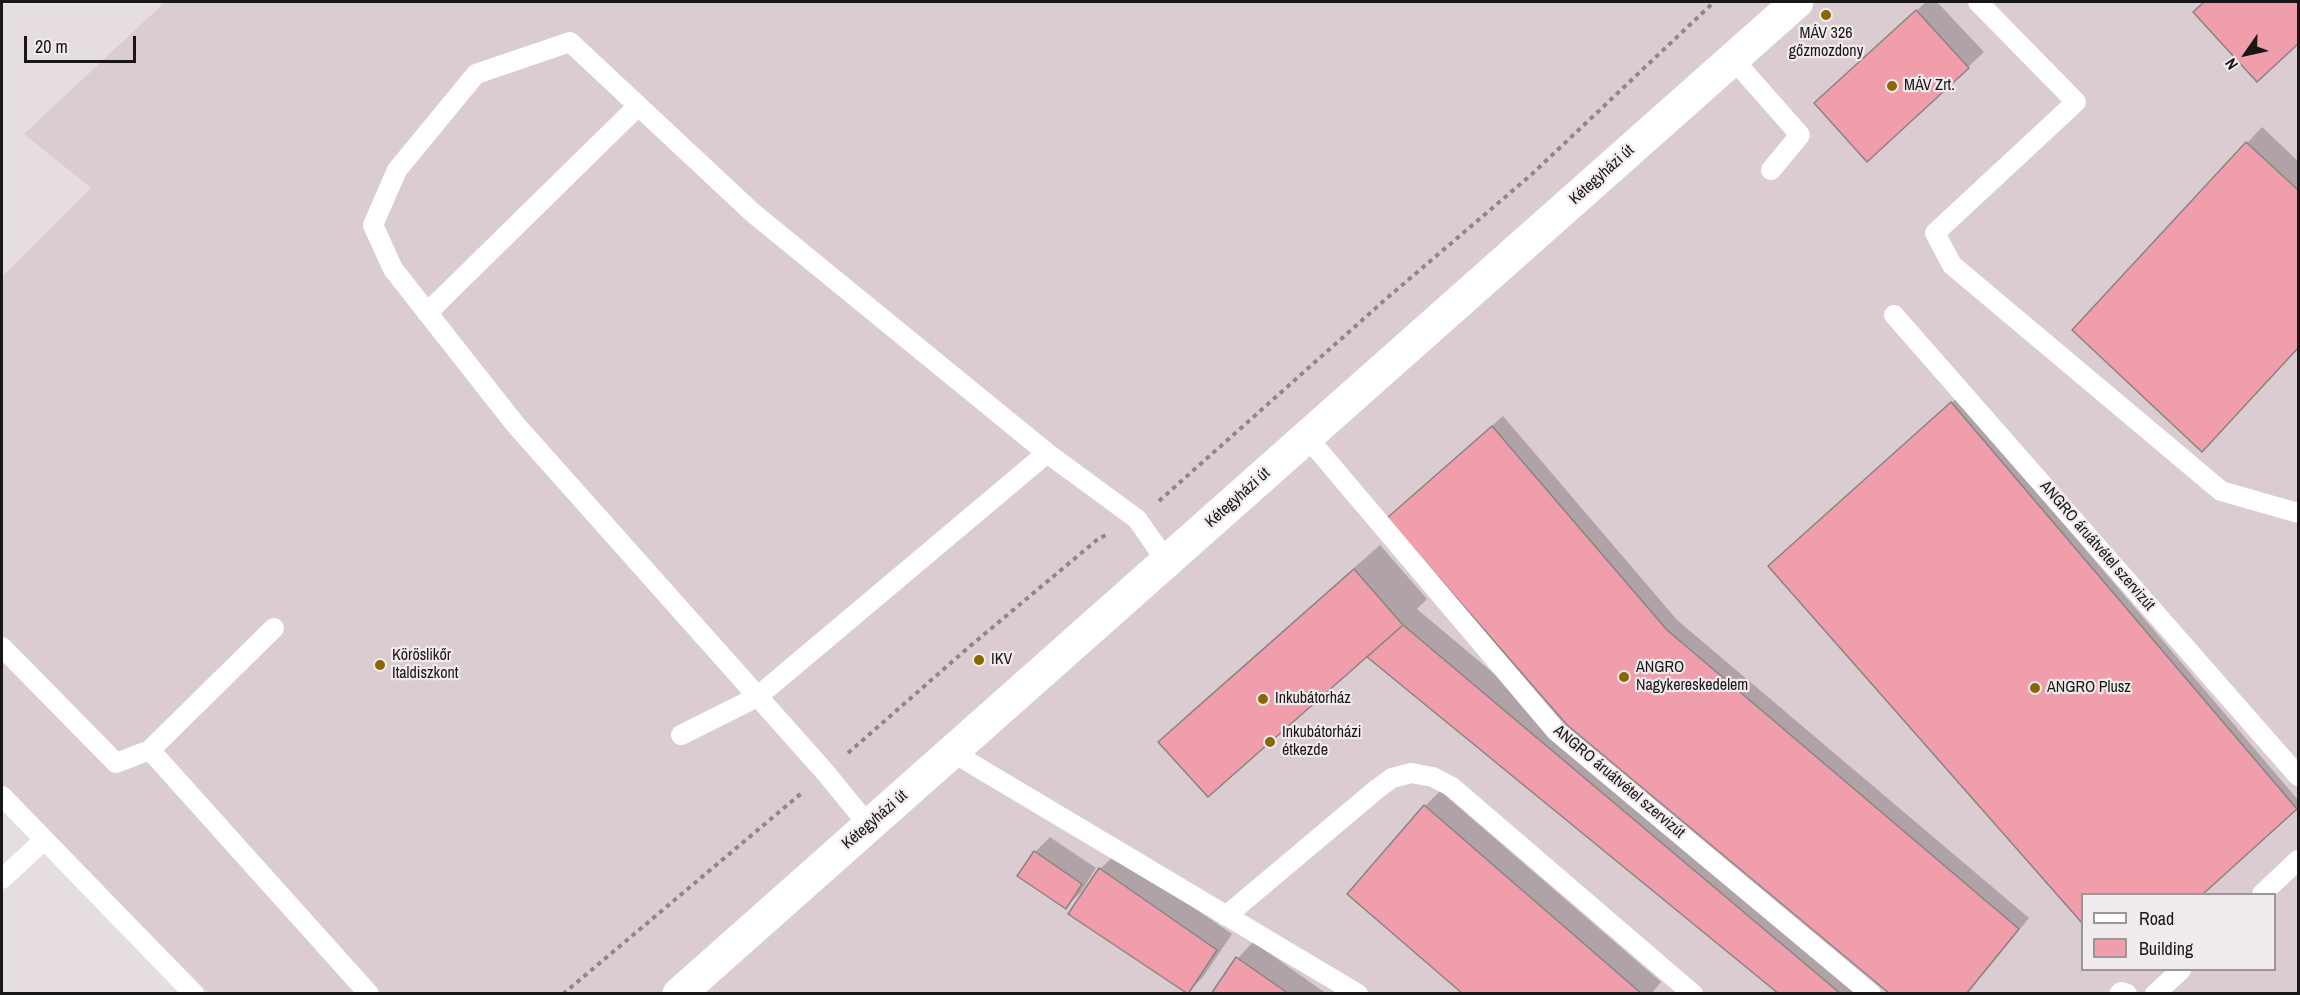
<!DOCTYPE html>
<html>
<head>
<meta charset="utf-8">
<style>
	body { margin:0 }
	#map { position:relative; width:2300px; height:995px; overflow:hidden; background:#e5dde1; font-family:"Archivo Narrow",sans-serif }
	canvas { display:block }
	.frame { position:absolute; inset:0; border:3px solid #191618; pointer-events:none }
	.legend { position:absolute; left:2081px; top:893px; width:195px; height:78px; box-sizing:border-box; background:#f2ebee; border:2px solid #9b9698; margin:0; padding:8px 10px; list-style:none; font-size:18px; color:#191618 }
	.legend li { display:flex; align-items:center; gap:12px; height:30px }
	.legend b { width:30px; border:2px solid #9b9698 }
	.north { position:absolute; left:2216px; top:24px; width:60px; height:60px; -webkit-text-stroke:4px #f2ebee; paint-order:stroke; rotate:236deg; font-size:16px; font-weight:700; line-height:24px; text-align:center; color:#191618 }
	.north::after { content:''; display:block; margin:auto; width:21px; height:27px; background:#191618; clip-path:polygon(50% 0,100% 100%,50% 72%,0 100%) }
	.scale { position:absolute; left:24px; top:36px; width:112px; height:27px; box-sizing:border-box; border:3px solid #191618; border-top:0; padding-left:8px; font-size:18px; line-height:21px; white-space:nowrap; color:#191618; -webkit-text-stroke:4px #f2ebee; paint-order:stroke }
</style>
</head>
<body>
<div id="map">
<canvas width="2300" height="995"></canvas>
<div class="frame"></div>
<ul class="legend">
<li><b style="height:8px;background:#fff"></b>Road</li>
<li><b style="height:16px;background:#f09eac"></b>Building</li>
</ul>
<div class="north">N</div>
<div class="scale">20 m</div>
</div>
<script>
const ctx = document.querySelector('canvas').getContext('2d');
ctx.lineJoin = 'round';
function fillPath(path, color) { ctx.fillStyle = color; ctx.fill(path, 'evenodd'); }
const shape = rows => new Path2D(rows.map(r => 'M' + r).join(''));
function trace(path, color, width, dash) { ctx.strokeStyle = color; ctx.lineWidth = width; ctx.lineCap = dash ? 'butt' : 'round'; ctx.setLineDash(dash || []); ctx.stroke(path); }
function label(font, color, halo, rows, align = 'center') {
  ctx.font = font + ' "Archivo Narrow",sans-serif'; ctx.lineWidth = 4.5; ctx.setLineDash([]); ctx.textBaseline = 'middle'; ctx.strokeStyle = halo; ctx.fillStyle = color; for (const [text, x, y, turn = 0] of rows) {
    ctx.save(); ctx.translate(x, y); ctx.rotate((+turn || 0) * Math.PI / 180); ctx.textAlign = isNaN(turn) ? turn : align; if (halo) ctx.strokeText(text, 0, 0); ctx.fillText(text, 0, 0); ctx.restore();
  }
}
fillPath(shape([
	[165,2,2298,2,2298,993,209,993,2,787,2,277,91,188,24,134],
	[2082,894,2274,894,2274,970,2082,970]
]), '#dbccd2');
fillPath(shape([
	[1926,2,1937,2,1984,52,1968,67,1831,88],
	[2205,2,2298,2,2298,42,2257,80,2195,12],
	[2262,127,2298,161,2298,347,2218,434,2074,330],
	[1957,398,2298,800,2298,806,2201,894,2082,894,2082,921,1770,566],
	[1503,416,1677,620,2029,918,1967,994,1892,994,1389,518],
	[1380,545,1427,599,1417,609,1875,994,1782,994,1367,655,1160,742,1186,716],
	[1440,791,1661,982,1651,994,1465,994,1425,806],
	[1050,837,1096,868,1081,892,1066,907,1035,852],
	[1116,854,1232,934,1203,977,1188,992,1100,869],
	[1253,942,1327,994,1213,994,1238,958]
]), '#0003');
const building = shape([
	[2204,2,2298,2,2298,44,2257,82,2193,12,2204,2],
	[1916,10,1969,68,1867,162,1814,103,1916,10],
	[2246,142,2298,190,2298,348,2202,452,2072,330,2246,142],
	[1951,402,2297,809,2203,894,2082,894,2082,923,1768,566,1951,402],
	[1492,426,1667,630,2019,929,1966,994,1890,994,1567,725,1387,518,1492,426],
	[1354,569,1403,625,1208,797,1158,742,1354,569],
	[1403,625,1841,994,1779,994,1367,657,1403,625],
	[1424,805,1642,994,1463,994,1347,894,1424,805],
	[1034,851,1082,884,1066,909,1017,876,1034,851],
	[1099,868,1217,950,1188,994,1068,914,1099,868],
	[1236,957,1289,994,1211,994,1236,957]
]);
fillPath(building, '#f09eac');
trace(building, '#8a8283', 1.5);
trace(shape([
	[1159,501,1387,298,1531,175,1714,2],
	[848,753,969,647,1098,539,1108,534],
	[563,994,804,791]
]), '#8c878a', 4, [4.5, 4.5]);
trace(shape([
	[1978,2,2076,102,1935,233,1952,265,2221,491,2298,513],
	[1733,59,1800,135,1771,170],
	[427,313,638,106],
	[1894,315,2298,776],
	[1307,437,1556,731,1871,994],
	[2,647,116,763,150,750,274,628],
	[681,735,757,697,1047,453],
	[150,750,369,994],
	[952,752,1358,994],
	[2,796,194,994],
	[869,826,825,772,515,424,393,269,373,225,397,170,476,74,570,42,753,213,1047,453,1137,519,1167,562],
	[2,879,44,840],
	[2262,894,2298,860],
	[1226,916,1377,789,1392,778,1411,773,1433,777,1452,787,1693,994],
	[2119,994,2121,992,2127,994],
	[2155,994,2181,970]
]), '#fff', 20);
trace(shape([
	[679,994,1797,2]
]), '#fff', 33);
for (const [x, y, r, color] of [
	[1826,15,6,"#886704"],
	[1892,86,6,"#886704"],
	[979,660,6,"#886704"],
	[380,665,6,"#886704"],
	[1624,677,6,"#886704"],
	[2035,688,6,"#886704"],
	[1263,699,6,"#886704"],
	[1270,742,6,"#886704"]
]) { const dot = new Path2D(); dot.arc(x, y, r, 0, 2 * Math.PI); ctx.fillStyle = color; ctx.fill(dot); trace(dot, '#f2ebee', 2); }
label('16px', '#191618', '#f2ebee', [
	["MÁV 326",1826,34,"center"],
	["gőzmozdony",1826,52,"center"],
	["MÁV Zrt.",1904,86],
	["Köröslikőr",392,656],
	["Italdiszkont",392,674],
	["IKV",991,660],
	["ANGRO",1636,668],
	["Nagykereskedelem",1636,686],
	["ANGRO Plusz",2047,688],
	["Inkubátorház",1275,699],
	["Inkubátorházi",1282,733],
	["étkezde",1282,751]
], 'left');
label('16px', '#191618', '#f2ebee', [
	["Kétegyházi út",1602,175,-42],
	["Kétegyházi út",1238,498,-42],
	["ANGRO áruátvétel szervizút",2097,546,49],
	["ANGRO áruátvétel szervizút",1619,782,40],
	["Kétegyházi út",875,820,-41]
]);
</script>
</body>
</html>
